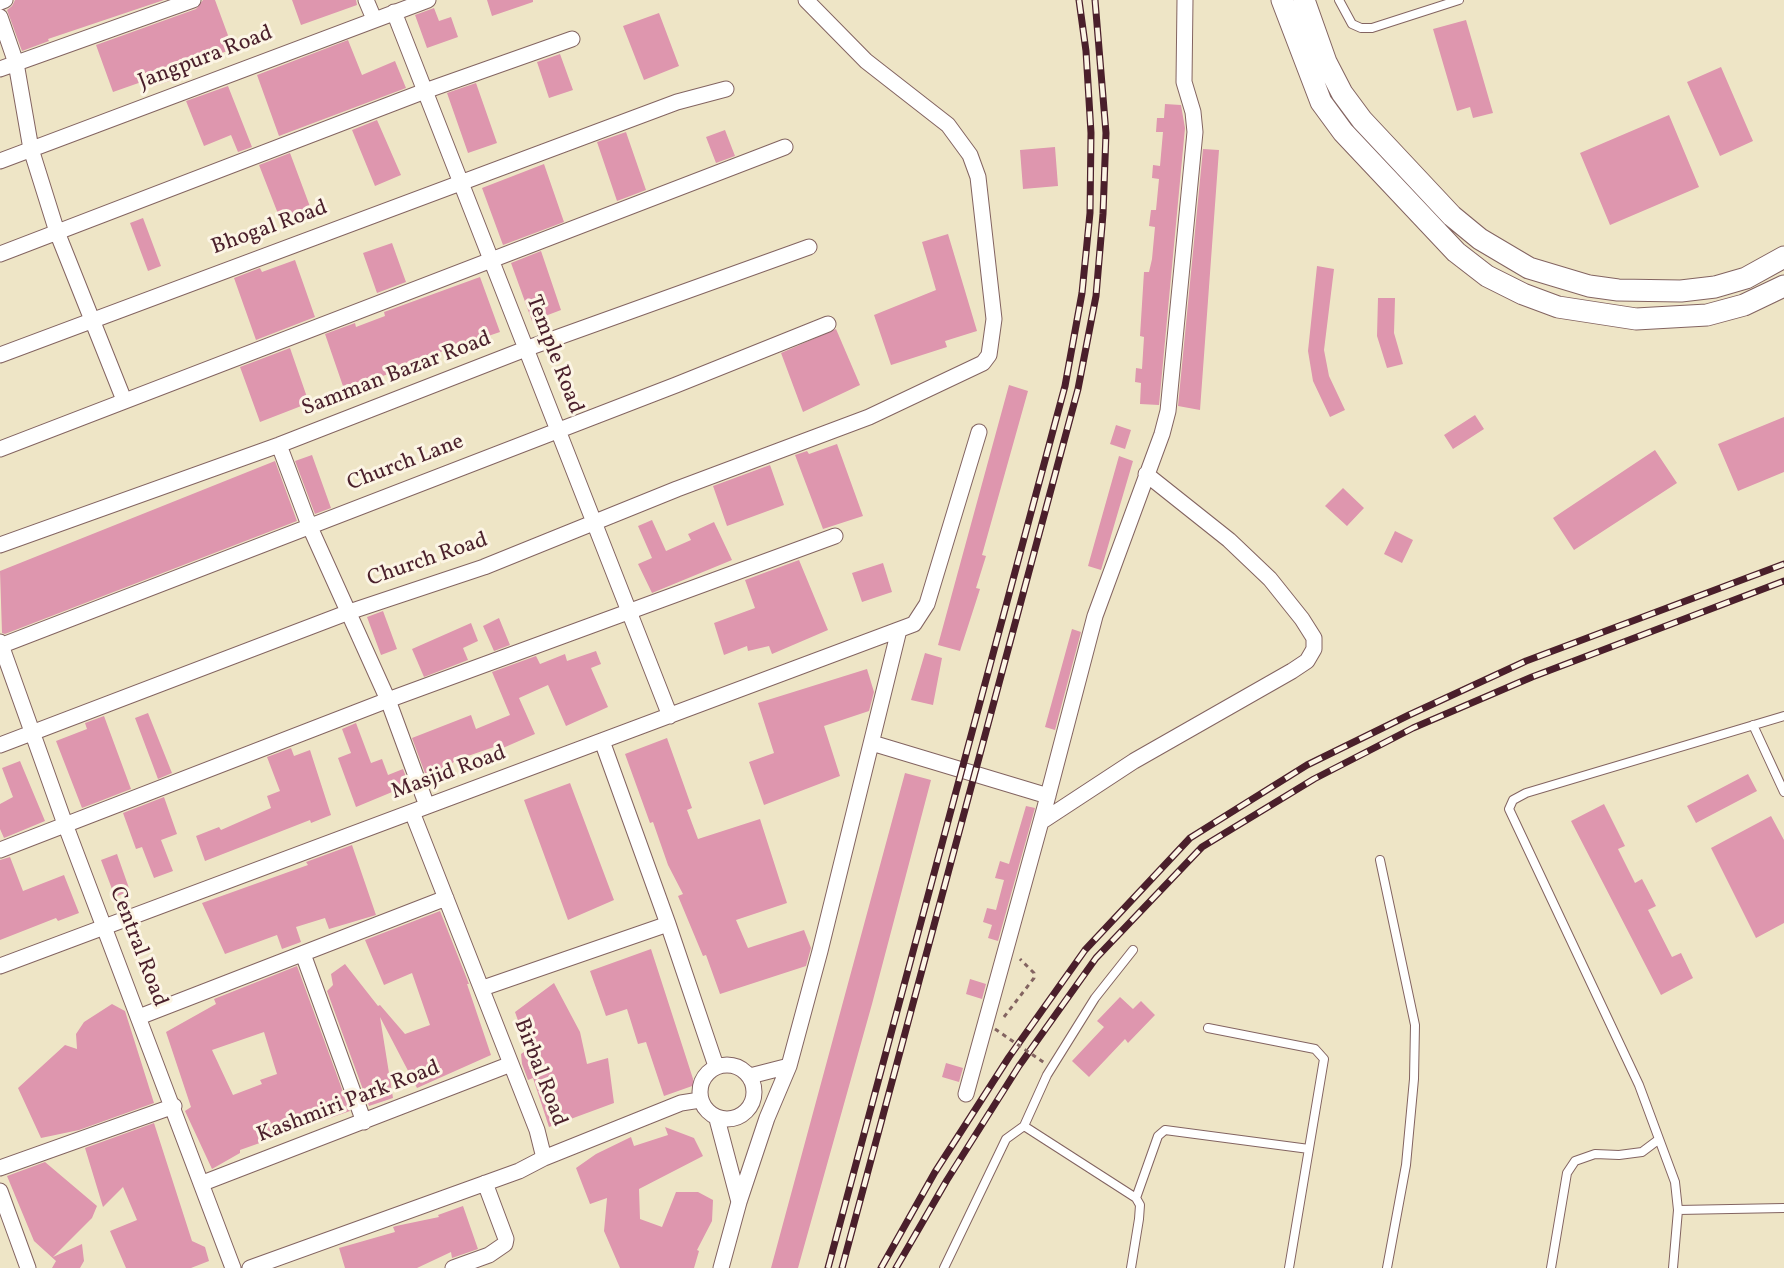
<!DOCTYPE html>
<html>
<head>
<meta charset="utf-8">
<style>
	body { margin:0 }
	canvas { display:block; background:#eee5c6 }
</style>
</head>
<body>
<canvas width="1784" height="1268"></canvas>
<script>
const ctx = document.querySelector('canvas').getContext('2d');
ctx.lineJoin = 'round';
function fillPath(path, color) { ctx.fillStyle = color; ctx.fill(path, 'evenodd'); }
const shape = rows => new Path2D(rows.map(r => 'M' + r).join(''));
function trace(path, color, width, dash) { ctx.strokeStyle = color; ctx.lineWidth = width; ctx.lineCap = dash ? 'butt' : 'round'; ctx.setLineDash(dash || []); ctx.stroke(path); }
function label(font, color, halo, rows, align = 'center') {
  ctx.font = font + ' Vollkorn,serif'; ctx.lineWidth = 6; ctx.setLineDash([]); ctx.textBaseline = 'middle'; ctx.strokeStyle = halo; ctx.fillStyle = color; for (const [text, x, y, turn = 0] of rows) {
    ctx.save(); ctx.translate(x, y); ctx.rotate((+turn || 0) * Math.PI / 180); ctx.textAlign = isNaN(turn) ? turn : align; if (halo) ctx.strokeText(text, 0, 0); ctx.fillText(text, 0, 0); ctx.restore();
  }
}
fillPath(shape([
	[15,0,164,0,48,39,49,41,22,51,7,10,12,6],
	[203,0,215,0,233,49,202,60,203,64,184,70,186,75,152,87,150,79,113,92,96,45,196,9],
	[292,0,356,0,357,5,301,25],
	[487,0,533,0,533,2,492,16],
	[434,8,439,21,451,17,458,37,427,48,415,15],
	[659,13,679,66,644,80,623,26],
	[1466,20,1493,113,1473,118,1470,107,1457,111,1433,29],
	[348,40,362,75,395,61,406,88,279,136,257,75],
	[560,54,573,90,549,98,537,62],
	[1721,67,1753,141,1720,156,1687,82],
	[476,83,497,143,468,153,447,93],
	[228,86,252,147,238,152,231,135,204,146,186,101],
	[1165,104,1181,105,1185,128,1159,405,1140,404,1141,383,1135,382,1136,368,1142,369,1144,337,1140,336,1144,272,1149,272,1152,259,1155,227,1149,226,1151,210,1156,210,1159,179,1152,178,1153,165,1160,166,1163,132,1156,132,1157,118,1164,118],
	[1669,115,1699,187,1610,225,1580,153],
	[377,120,401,175,375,186,352,130],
	[725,130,735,156,716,163,706,137],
	[626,132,646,190,617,201,597,142],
	[1055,147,1058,186,1023,189,1020,150],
	[1203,149,1219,150,1200,410,1178,406],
	[290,153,312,212,282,224,259,165],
	[544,164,564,222,503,245,482,188],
	[143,218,161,266,148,271,130,223],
	[948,234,977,331,945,341,947,347,891,365,874,315,936,290,922,242],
	[392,243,406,282,377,293,363,253],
	[541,251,561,310,532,321,511,263],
	[295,260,315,317,256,340,234,278,260,268,262,272],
	[1317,266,1334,269,1324,350,1329,376,1345,410,1330,417,1313,381,1308,351],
	[480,277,500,332,423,358,424,362,344,389,325,334,355,323,356,327,385,316,384,312],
	[1378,298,1395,298,1394,333,1403,364,1387,368,1377,336],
	[836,329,860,385,803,412,781,353],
	[290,348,309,403,260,422,240,367],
	[1009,385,1028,391,982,555,986,556,976,588,980,589,960,651,938,645],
	[1475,415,1484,429,1453,449,1444,435],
	[1784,417,1784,472,1738,491,1718,444],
	[1116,425,1131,430,1125,449,1110,444],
	[837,444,863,516,823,529,795,455,807,451,809,454],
	[1655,450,1677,483,1574,550,1553,518],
	[312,455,331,508,315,514,295,461],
	[1119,456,1133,461,1101,570,1088,566],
	[275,461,297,521,5,634,2,633,0,571],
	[770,465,784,505,727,526,713,486],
	[1343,488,1364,508,1347,526,1325,506],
	[652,520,666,551,691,540,688,534,714,522,732,560,652,593,638,564,652,558,638,526],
	[1395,531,1413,540,1402,563,1384,554],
	[799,560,828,630,772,654,769,646,748,651,747,646,724,655,714,623,755,608,745,580],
	[883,563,892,592,862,602,852,573],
	[383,611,397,649,381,655,367,617],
	[499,618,510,645,494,651,483,626],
	[471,623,478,641,463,648,468,660,424,677,412,649],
	[1072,629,1081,632,1055,730,1045,727],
	[596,651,601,664,591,668,608,707,566,726,548,685,519,698,535,734,496,751,494,747,462,758,426,776,412,738,471,715,476,729,510,715,492,672,536,656,540,664,565,654,567,661],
	[925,653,942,658,933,705,911,700],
	[867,669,874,692,869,711,824,726,840,776,764,805,749,762,774,753,758,703],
	[148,713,172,773,158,779,135,718],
	[104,716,131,789,82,808,56,741,87,729,85,723],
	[356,723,371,763,382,759,388,775,403,769,409,785,356,807,338,758,351,753,342,729],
	[667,738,692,808,687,810,698,839,760,819,787,903,736,920,748,948,804,930,811,948,806,966,720,994,706,955,703,956,678,896,683,894,668,865,653,822,650,823,625,754],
	[291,748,294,756,310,750,331,815,311,823,310,820,205,861,196,836,219,827,221,830,271,808,267,796,280,791,267,757],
	[20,761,45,821,4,838,0,829,0,804,13,797,2,768],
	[905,773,931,780,872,1004,798,1268,771,1268],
	[1748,774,1757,791,1696,823,1687,806],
	[570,783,614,900,568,920,524,800],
	[164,797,177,834,161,840,173,871,154,878,142,847,136,849,123,813],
	[1604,804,1625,846,1618,849,1635,883,1642,879,1656,906,1648,910,1672,957,1681,953,1693,978,1661,995,1571,821],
	[1026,806,1035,808,998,941,988,938,992,925,983,922,987,908,996,910,1004,880,995,878,1000,861,1009,864],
	[1771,816,1784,840,1784,923,1756,938,1711,848],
	[352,845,376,915,329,929,325,918,296,927,301,942,282,949,277,935,225,954,202,903,308,865,306,862],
	[117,854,130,891,115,897,101,860],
	[10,857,23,891,64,875,79,913,58,921,56,918,0,940,0,860],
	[440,911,469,984,467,984,491,1055,417,1088,380,1017,393,1098,369,1106,327,991,333,985,331,974,345,964,378,1006,380,1005,405,1034,430,1025,412,973,384,985,365,940],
	[651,949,695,1085,664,1096,646,1042,638,1044,627,1009,606,1016,590,971],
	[297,966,350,1111,240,1150,240,1153,212,1169,185,1111,191,1107,166,1032,216,1004,214,999],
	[264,1032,277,1074,260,1080,262,1084,233,1095,212,1050],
	[970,979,986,984,982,999,966,994],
	[554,983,580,1032,587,1064,608,1058,614,1103,549,1127,533,1078,528,1080,522,1064,521,1054,528,1049,515,1012],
	[1120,997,1133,1009,1141,1001,1155,1015,1128,1043,1125,1039,1089,1077,1072,1061,1104,1027,1097,1021],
	[112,1004,125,1011,154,1103,79,1130,41,1138,18,1088,65,1045,77,1049,76,1034,84,1022],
	[946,1063,963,1068,959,1082,942,1077],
	[154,1123,192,1241,205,1247,209,1261,191,1268,126,1268,110,1231,137,1220,123,1187,103,1207,85,1148],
	[665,1127,694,1138,703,1156,639,1189,640,1219,662,1227,676,1192,698,1192,713,1200,712,1221,697,1250,699,1251,694,1268,620,1268,604,1231,607,1198,590,1204,576,1168,596,1154,631,1137,634,1146,668,1135],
	[45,1162,97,1206,92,1218,53,1257,82,1244,84,1261,80,1268,52,1268,56,1261,34,1241,7,1176],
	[463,1206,478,1249,452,1258,451,1252,417,1268,345,1268,339,1248,395,1232,393,1227,396,1226,439,1217,438,1215]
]), '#de96ae');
const service = shape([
	[1339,0,1352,24,1361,28,1372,28,1459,0],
	[1753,725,1784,792],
	[1380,860,1415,1025,1414,1079,1406,1165,1387,1268],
	[1208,1028,1315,1049,1324,1059,1289,1268],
	[1024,1126,1136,1198,1140,1205,1139,1219,1131,1268],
	[1136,1198,1158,1136,1165,1130,1309,1149],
	[1678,1210,1784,1208],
	[944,1268,1006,1139,1024,1126,1047,1075,1095,998,1133,950],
	[1551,1268,1567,1173,1575,1161,1595,1154,1619,1155,1642,1152,1658,1140],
	[1673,1268,1678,1210,1675,1182,1639,1085,1509,809,1513,800,1526,793,1784,716]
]);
const minor = shape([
	[366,0,374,19],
	[0,2,5,0],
	[394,12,670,716],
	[0,17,16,63,31,149,57,232,124,400],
	[0,69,193,0],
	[0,161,428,0],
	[0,254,425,91,572,39],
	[0,355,677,102,726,89],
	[279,445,309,525,388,700,427,806],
	[0,449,785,147],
	[0,545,279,445,528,348,809,247],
	[0,642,65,824,233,1268],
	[0,646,676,385,828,324],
	[602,741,668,924,716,1066],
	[872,743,1048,796],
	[0,745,349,612,484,567,677,489,869,417,983,363,989,355,994,319,978,177,970,155,948,125,866,61,806,0],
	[1041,822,1134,761,1292,671,1307,661,1314,649,1314,638,1302,619,1270,579,1229,540,1146,474],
	[0,850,388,700,835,536],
	[303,954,364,1122],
	[0,966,914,624,927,604,979,432],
	[483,988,668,924],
	[139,1017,446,898],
	'700 1092a27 27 0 1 1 54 0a27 27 0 1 1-54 0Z',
	[750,1076,789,1066],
	[966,1094,1045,807,1095,616,1162,434,1168,411,1195,132,1193,112,1184,82,1185,0],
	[717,1119,739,1202],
	[544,1158,681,1103,700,1100],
	[0,1168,174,1106],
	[203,1183,511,1064],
	[0,1191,28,1268],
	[250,1268,519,1171,544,1158,537,1130,412,812],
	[453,1268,489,1255,505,1244,506,1239,485,1183],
	[721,1268,739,1202,767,1118,789,1066,820,951,899,630]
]);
const secondary = shape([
	[1282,0,1321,102,1343,132,1456,252,1487,276,1523,294,1558,307,1636,319,1707,315,1744,305,1784,286],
	[1304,0,1326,62,1342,93,1362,120,1452,216,1480,239,1529,268,1589,286,1618,290,1681,291,1715,287,1746,278,1784,257]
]);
trace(service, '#836461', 10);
trace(minor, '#836461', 17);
trace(secondary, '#836461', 23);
trace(shape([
	[1004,1017,1034,978,1034,973,1020,959]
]), '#836461', 3, [4.5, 4.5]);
trace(service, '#fff', 8);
trace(minor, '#fff', 15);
trace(secondary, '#fff', 21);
const rail = shape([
	[828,1268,1065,386,1082,293,1090,213,1091,133,1086,51,1079,0],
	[842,1268,1078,389,1096,296,1103,214,1106,133,1095,0],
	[881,1268,935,1172,1009,1057,1085,950,1190,838,1307,765,1409,715,1526,661,1784,564],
	[896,1268,947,1180,1019,1066,1096,958,1202,847,1314,779,1413,728,1532,677,1784,581]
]);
trace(rail, '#4a1f2b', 7);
trace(rail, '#fcf5e5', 4.5, [14]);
trace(shape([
	[995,1029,1046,1064]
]), '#836461', 3, [4.5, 4.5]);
label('22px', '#4a1f2b', '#fcf5e5', [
	["Jangpura Road",206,59,-21],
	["Bhogal Road",270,229,-20],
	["Temple Road",553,355,69],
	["Samman Bazar Road",397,375,-21],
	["Church Lane",406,464,-21],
	["Church Road",428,561,-19],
	["Masjid Road",449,774,-20],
	["Central Road",137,947,69],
	["Birbal Road",539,1073,69],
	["Kashmiri Park Road",349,1103,-21]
]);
</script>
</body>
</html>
